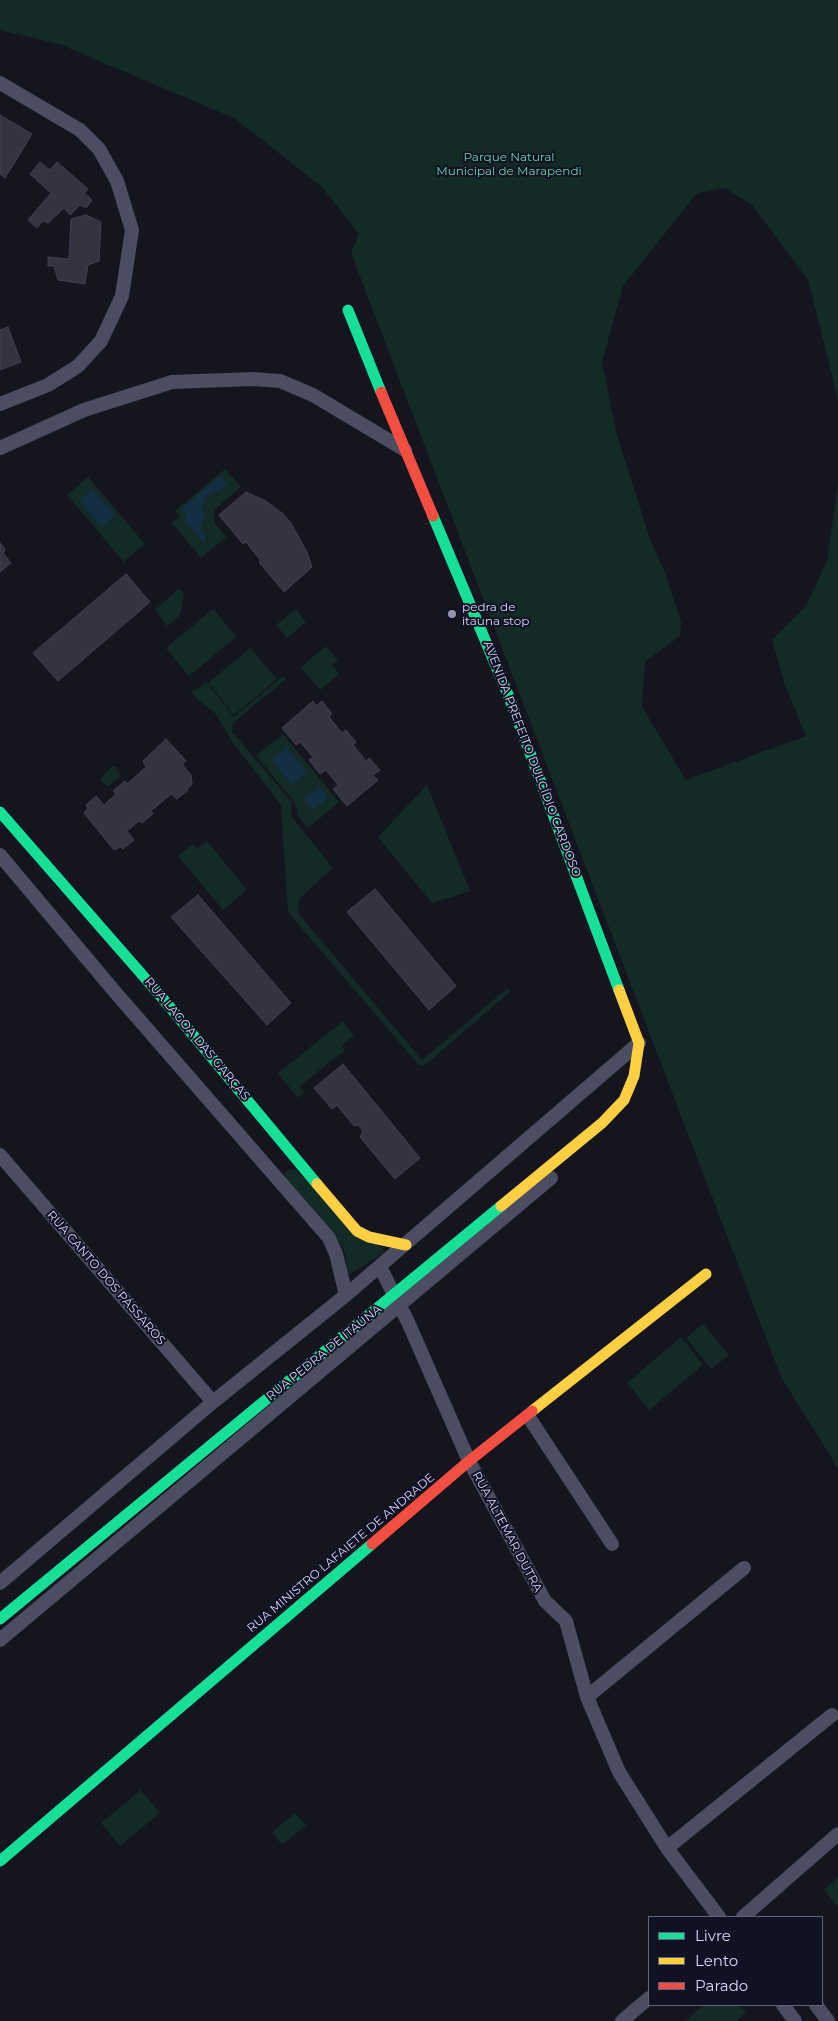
<!DOCTYPE html>
<html>
<head>
<meta charset="utf-8">
<style>
	body { margin:0 }
	#map { position:relative; width:838px; height:2021px; overflow:hidden; background:#151520; font-family:Montserrat,sans-serif }
	canvas { display:block }
	.legend { position:absolute; left:648px; top:1916px; width:175px; height:90px; box-sizing:border-box; background:#111124; border:1px solid #60617a; margin:0; padding:6px 9px; list-style:none; font-size:15px; color:#d7d9fb }
	.legend li { display:flex; align-items:center; gap:10px; height:25px }
	.legend b { width:25px; border:1px solid #60617a }
</style>
</head>
<body>
<div id="map">
<canvas width="838" height="2021"></canvas>
<ul class="legend">
<li><b style="height:6px;background:#16e098"></b>Livre</li>
<li><b style="height:6px;background:#ffcf43"></b>Lento</li>
<li><b style="height:6px;background:#f24e42"></b>Parado</li>
</ul>
</div>
<script>
const ctx = document.querySelector('canvas').getContext('2d');
ctx.lineJoin = 'round';
function fillPath(path, color) { ctx.fillStyle = color; ctx.fill(path, 'evenodd'); }
const shape = rows => new Path2D(rows.map(r => 'M' + r).join(''));
function trace(path, color, width, dash) { ctx.strokeStyle = color; ctx.lineWidth = width; ctx.lineCap = dash ? 'butt' : 'round'; ctx.setLineDash(dash || []); ctx.stroke(path); }
function label(font, color, halo, rows, align = 'center') {
  ctx.font = font + ' Montserrat,sans-serif'; ctx.lineWidth = 4; ctx.setLineDash([]); ctx.textBaseline = 'middle'; ctx.strokeStyle = halo; ctx.fillStyle = color; for (const [text, x, y, turn = 0] of rows) {
    ctx.save(); ctx.translate(x, y); ctx.rotate((+turn || 0) * Math.PI / 180); ctx.textAlign = isNaN(turn) ? turn : align; if (halo) ctx.strokeText(text, 0, 0); ctx.fillText(text, 0, 0); ctx.restore();
  }
}
fillPath(shape([
	[0,0,838,0,838,400,808,280,752,205,725,188,697,193,623,286,602,362,616,432,650,539,665,573,681,622,680,636,645,662,642,707,686,780,806,736,784,682,772,640,806,606,827,561,838,484,838,1468,781,1377,351,253,359,234,321,186,234,118,59,44,0,30],
	[225,469,241,487,214,510,215,524,226,537,201,558,172,523,180,516,175,511],
	[88,477,145,544,124,562,67,495],
	[179,589,184,593,180,615,167,626,155,610],
	[213,609,236,637,189,676,166,648],
	[296,609,306,622,287,638,276,625],
	[326,646,338,660,332,665,339,674,320,690,301,667],
	[250,648,277,679,234,715,208,683],
	[283,676,286,679,233,723,232,732,292,802,291,816,333,868,299,899,298,913,421,1059,423,1059,508,988,510,992,425,1065,419,1065,288,912,281,805,233,743,216,714,198,700,190,690,195,690,206,682,234,717],
	[283,734,339,802,308,828,297,815,299,814,296,811,298,809,294,805,296,804,256,756],
	[112,767,116,767,121,776,109,786,106,785,101,780,102,776],
	[427,785,470,891,432,903,378,837],
	[207,841,247,890,223,910,178,856,193,844,197,849],
	[343,1021,354,1036,341,1046,345,1050,300,1086,305,1092,298,1098,278,1073],
	[294,1169,381,1247,385,1252,350,1274,347,1271,345,1253,337,1238,286,1178,285,1172],
	[703,1324,729,1355,711,1369,686,1338],
	[681,1337,703,1365,649,1410,627,1383],
	[141,1790,160,1813,120,1846,101,1823],
	[295,1813,306,1825,282,1845,272,1832],
	[838,1877,838,1907,824,1890],
	[704,2005,739,2005,746,2013,736,2021,685,2021]
]), '#142a27');
fillPath(shape([
	[220,476,228,485,205,497,202,505,204,519,200,526,206,537,203,542,184,519,187,516,181,509],
	[92,489,115,516,102,527,79,500],
	[286,747,307,772,292,785,271,760],
	[319,786,328,798,313,810,304,799]
]), '#132d43');
const building = shape([
	[0,115,32,134,5,178,0,174,0,115],
	[40,162,50,170,57,162,88,189,84,193,92,200,86,208,80,205,70,215,64,208,48,223,43,221,37,228,28,220,51,193,30,174,40,162],
	[86,215,101,222,99,261,88,265,85,284,58,280,54,266,48,266,48,257,69,259,71,219,86,215],
	[8,327,21,362,0,370,0,330,8,327],
	[246,492,266,501,282,513,291,523,307,552,312,567,284,592,259,562,261,561,246,542,243,544,219,515,246,492],
	[0,543,5,549,3,553,11,563,0,572,0,543],
	[126,574,150,602,58,681,33,653,126,574],
	[313,701,316,706,322,701,332,714,329,717,342,733,346,730,356,742,353,745,366,761,369,758,380,770,373,775,378,780,347,806,333,789,338,785,326,770,320,774,309,760,313,757,300,742,296,745,282,728,313,701],
	[166,739,186,761,182,764,191,775,192,784,187,789,188,790,177,799,171,794,151,811,153,814,142,823,139,821,127,831,134,840,123,849,121,847,114,850,84,813,88,808,86,805,96,796,104,805,116,794,113,791,125,781,127,784,146,767,143,761,166,739],
	[375,889,456,986,429,1010,347,912,375,889],
	[198,895,291,1003,267,1025,171,917,198,895],
	[343,1064,420,1158,395,1179,360,1137,363,1131,358,1125,354,1126,337,1105,332,1109,314,1088,343,1064]
]);
fillPath(building, '#333342');
trace(building, '#414053', 1);
trace(shape([
	[0,83,80,130,99,149,117,181,132,230,122,296,101,341,78,366,48,385,0,404],
	[0,448,84,410,172,382,253,379,280,381,313,395,405,450],
	[0,855,115,992,329,1238,336,1254,346,1295],
	[0,1155,213,1402],
	[380,1267,408,1322,469,1461,545,1601,566,1621,587,1697,619,1772,667,1848,719,1917],
	[528,1416,612,1544],
	[0,1583,213,1402,346,1295,639,1043],
	[0,1640,551,1178],
	[587,1697,744,1568],
	[667,1848,832,1715],
	[743,1917,838,1834],
	[783,2005,795,2021],
	[816,2005,828,2021],
	[622,2021,649,1998]
]), '#4b4d60', 14);
trace(shape([
	[348,310,381,392],
	[433,516,509,697,619,990],
	[0,812,159,994,317,1184],
	[0,1619,501,1206],
	[0,1861,372,1544]
]), '#16e098', 11);
trace(shape([
	[317,1184,357,1231,369,1237,406,1245],
	[501,1206,602,1123,624,1100,634,1076,639,1043,619,990],
	[532,1411,706,1274]
]), '#ffcf43', 11);
trace(shape([
	[381,392,433,516],
	[372,1544,469,1461,532,1411]
]), '#f24e42', 11);
for (const [x, y, r, color] of [
	[452,614,5,"#9394ae"]
]) { const dot = new Path2D(); dot.arc(x, y, r, 0, 2 * Math.PI); ctx.fillStyle = color; ctx.fill(dot); trace(dot, '#111124', 2); }
label('12px', '#69d5a8', '#111124', [
	["Parque Natural",509,157],
	["Municipal de Marapendi",509,171]
]);
label('12px', '#d7d9fb', '#111124', [
	["pedra de",462,607],
	["itauna stop",462,621]
], 'left');
label('12px', '#d7d9fb', '#111124', [
	["AVENIDA PREFEITO DULCÍDIO CARDOSO",532,759,69],
	["RUA LAGOA DAS GARÇAS",197,1039,50],
	["RUA CANTO DOS PÁSSAROS",106,1278,49],
	["RUA PEDRA DE ITAÚNA",324,1353,-39],
	["RUA ALTEMAR DUTRA",507,1532,62],
	["RUA MINISTRO LAFAIETE DE ANDRADE",341,1553,-40]
]);
</script>
</body>
</html>
